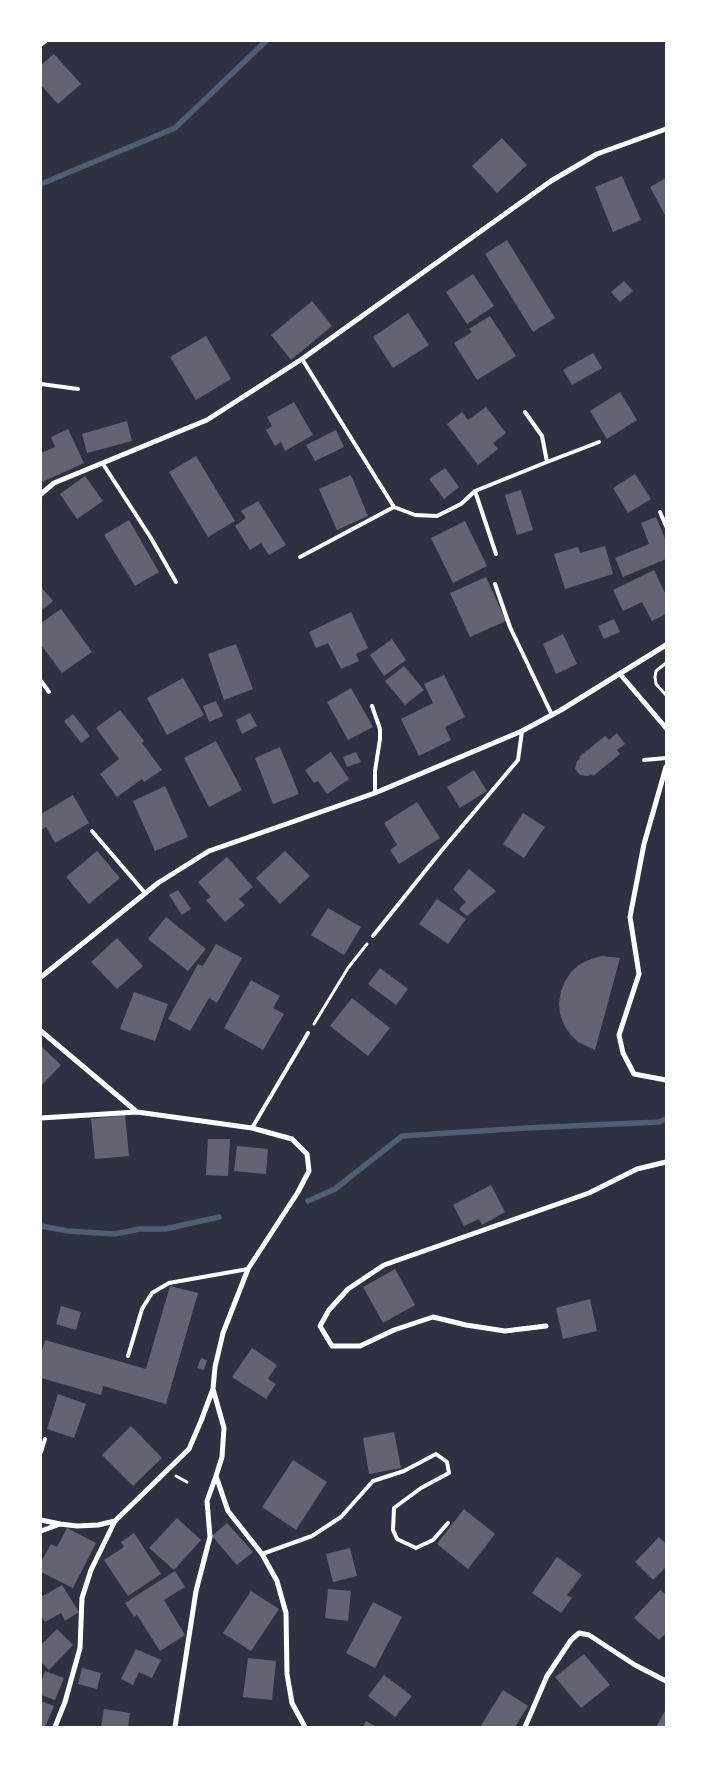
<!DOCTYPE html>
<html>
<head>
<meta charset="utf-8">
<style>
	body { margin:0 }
	#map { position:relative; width:707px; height:1768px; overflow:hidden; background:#2d3142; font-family:Montserrat,sans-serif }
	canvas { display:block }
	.frame { position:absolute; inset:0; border:42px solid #fff; pointer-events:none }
</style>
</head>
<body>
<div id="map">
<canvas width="707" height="1768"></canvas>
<div class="frame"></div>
</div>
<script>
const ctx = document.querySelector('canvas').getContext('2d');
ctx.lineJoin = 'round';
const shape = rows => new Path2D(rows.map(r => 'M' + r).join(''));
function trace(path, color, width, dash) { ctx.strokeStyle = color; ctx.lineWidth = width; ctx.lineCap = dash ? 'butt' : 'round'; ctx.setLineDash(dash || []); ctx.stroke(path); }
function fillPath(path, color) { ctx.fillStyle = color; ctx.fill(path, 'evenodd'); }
trace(shape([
	[41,184,175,128,266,41],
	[308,1201,335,1189,402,1136,526,1128,659,1122,666,1119],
	[41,1226,68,1231,115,1234,139,1229,165,1229,219,1217]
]), '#4f5d75', 5.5);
fillPath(shape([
	[54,54,81,84,58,104,41,85,41,65],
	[502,138,527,165,497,193,472,166],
	[622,176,641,220,613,232,595,187],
	[666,178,666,217,650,187],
	[507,240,555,318,533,332,485,254],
	[473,274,494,306,467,324,446,292],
	[624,281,633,291,620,302,611,292],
	[312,301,332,326,291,360,271,335],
	[408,313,429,345,393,368,373,337],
	[490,316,516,356,477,380,454,343,472,332,469,329],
	[206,336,231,379,196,400,170,357],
	[593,353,602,368,572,385,563,370],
	[620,392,637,420,607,439,590,411],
	[294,402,313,435,285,451,281,442,275,446,266,430,272,426,267,417],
	[486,407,506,433,493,443,498,449,478,465,447,424,462,412,468,420],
	[127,421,132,441,87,453,82,434],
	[68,429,84,463,42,482,41,453,55,447,51,437],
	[336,430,344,447,315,461,306,445],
	[196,456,235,521,208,537,169,472],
	[445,468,459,487,444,499,429,479],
	[635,474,651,499,628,513,613,488],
	[351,475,368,516,337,530,319,489],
	[85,476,103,501,77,519,60,494],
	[521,490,533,530,517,535,505,495],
	[258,501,286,545,269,555,261,543,250,550,235,526,246,518,241,511],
	[656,517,666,541,666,559,623,577,615,558,649,544,641,523],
	[129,520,159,572,135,586,104,535],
	[465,521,487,566,453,583,431,538],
	[605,546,613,574,565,589,554,554,578,547,580,553],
	[654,570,666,595,666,614,652,621,642,602,623,611,613,590],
	[486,577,506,621,470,637,450,593],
	[41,587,53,601,41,611],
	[61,609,92,652,62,673,41,645,41,623],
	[351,612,368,648,356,654,359,661,341,669,328,643,316,648,309,632],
	[614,619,620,632,604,639,598,626],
	[563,634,577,664,556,674,543,644],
	[392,639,406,660,384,676,370,655],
	[236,644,253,689,224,700,208,654],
	[404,666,424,690,405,705,385,681],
	[444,675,465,717,445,727,451,740,419,756,401,719,433,703,424,684],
	[183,678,204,715,167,735,147,698],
	[351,688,373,727,348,740,327,702],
	[216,701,223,716,209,722,203,706],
	[120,710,144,741,142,743,162,770,144,782,142,779,117,797,100,774,119,759,96,728],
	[250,713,257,726,242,734,236,720],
	[73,714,90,736,81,743,64,721],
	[617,733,625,744,617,750,620,754,593,776,591,774,588,776,580,775,575,769,577,761,580,759,579,757,605,736,609,740],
	[216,741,242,790,209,807,184,758],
	[280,747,299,794,273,804,255,758],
	[331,752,349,779,327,794,318,781,314,783,305,770],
	[356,752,361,762,347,767,343,757],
	[474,770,487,791,460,808,447,787],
	[165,786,188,837,155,851,133,801],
	[73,795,89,823,55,843,46,827,41,830,41,814],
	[417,802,440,838,399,864,390,850,397,845,384,823],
	[523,813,545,827,524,858,503,844],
	[97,851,120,878,89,904,66,877],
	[285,851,310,876,280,904,256,878],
	[227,857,253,887,239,899,245,905,225,922,206,900,211,897,198,882],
	[469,869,496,891,467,916,459,909,466,902,453,889],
	[178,890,191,909,182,915,169,895],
	[437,899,466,919,448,944,419,924],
	[328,908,361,927,344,955,311,935],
	[166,917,206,949,188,971,148,939],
	[117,938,143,966,117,989,91,962],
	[216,944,242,958,217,1003,209,998,190,1031,168,1019,198,964,203,966],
	[602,956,620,958,595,1050,578,1042,570,1034,564,1025,560,1014,559,1003,561,991,565,981,572,971,580,964,591,959],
	[380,968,408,989,396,1005,368,984],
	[251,980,280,996,273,1008,284,1014,263,1050,224,1028],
	[134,992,168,1004,155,1041,120,1029],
	[352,998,390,1028,368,1056,330,1026],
	[41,1046,61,1065,41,1086],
	[125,1115,129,1156,95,1159,91,1119],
	[208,1139,230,1139,228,1176,206,1175],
	[237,1146,268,1149,266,1174,234,1171],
	[491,1185,505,1212,482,1225,479,1219,464,1226,453,1205],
	[395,1269,415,1305,383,1323,363,1287],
	[170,1286,198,1293,166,1404,103,1386,101,1395,41,1378,41,1354,45,1340,146,1369],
	[590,1299,597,1331,563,1339,556,1308],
	[61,1306,81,1312,76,1330,56,1324],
	[252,1348,277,1365,268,1379,276,1384,266,1399,232,1377],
	[201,1358,207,1360,204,1370,197,1368],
	[58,1394,86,1404,74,1438,47,1429],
	[131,1426,162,1458,133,1486,102,1455],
	[394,1432,401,1468,369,1474,363,1438],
	[293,1460,327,1482,296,1530,262,1507],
	[464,1509,495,1534,468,1569,437,1544],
	[177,1518,201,1540,174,1570,149,1548],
	[227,1523,253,1552,237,1565,212,1536],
	[67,1528,96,1543,73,1588,41,1572,41,1562,51,1544,57,1547],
	[134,1533,161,1574,128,1596,104,1560,124,1547,121,1542],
	[659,1537,666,1544,666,1567,653,1580,635,1562],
	[350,1548,357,1576,333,1582,326,1554],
	[557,1557,582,1575,567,1595,572,1598,561,1613,532,1593],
	[175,1571,185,1587,164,1600,185,1635,160,1651,137,1615,134,1617,125,1603],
	[62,1585,79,1612,65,1621,61,1613,45,1622,41,1616,41,1597],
	[328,1589,351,1591,348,1621,325,1618],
	[660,1590,666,1595,666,1633,659,1640,634,1618],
	[251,1591,279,1609,251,1651,223,1633],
	[373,1602,402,1617,375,1668,346,1653],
	[57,1629,73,1645,49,1670,41,1662,41,1645],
	[136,1649,161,1660,152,1678,139,1672,133,1685,121,1679],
	[584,1654,610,1685,581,1708,555,1677],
	[248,1658,276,1661,272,1700,243,1697],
	[82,1668,101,1673,97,1689,78,1684],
	[45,1671,64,1678,55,1700,41,1695,41,1683],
	[384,1675,412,1696,395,1717,368,1696],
	[503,1690,528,1706,515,1727,480,1727],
	[41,1701,54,1706,45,1727,41,1727],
	[104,1709,130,1713,128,1727,101,1727],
	[666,1709,666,1727,656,1727],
	[366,1721,377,1727,363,1727]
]), '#626471');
trace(shape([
	[666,663,656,671,655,677,656,684,666,695],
	[314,1024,348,968,367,944],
	[176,1476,187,1482]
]), '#fff', 3);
trace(shape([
	[302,359,394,507,415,515,437,516,461,504,475,491,547,462,542,436,525,412],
	[41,384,78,389],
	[547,462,599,442],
	[103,464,151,538,176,582],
	[475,491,496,554],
	[660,512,666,526],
	[300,557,394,507],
	[495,584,510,627,552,715],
	[41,681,49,692],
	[372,706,380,729,380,739,375,771,375,793],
	[644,760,666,758],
	[92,831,145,893],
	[373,936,442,850,518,760,522,731],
	[252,1128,308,1033],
	[128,1356,142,1309,152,1293,169,1283,248,1269],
	[41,1452,45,1439],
	[262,1554,312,1536,341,1517,373,1481,404,1471,436,1454,447,1462,449,1473,421,1488,394,1508,393,1530,397,1539,416,1548,433,1540,448,1523]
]), '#fff', 4);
trace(shape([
	[41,44,45,41],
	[41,494,54,483,207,420,302,359,551,181,597,154,666,129],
	[620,674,666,728],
	[666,767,644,844,630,917,639,974,619,1035,623,1053,634,1074,666,1080],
	[41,977,158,883,209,851,375,793,522,731,561,710,666,645],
	[41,1031,137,1112],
	[41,1118,137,1112,252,1128,292,1139,307,1154,309,1171,298,1192,248,1269,223,1333,215,1367,213,1389,224,1428,222,1457,216,1476,228,1511,262,1554,277,1581,286,1613,287,1674,292,1703,305,1727],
	[546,1326,505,1331,466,1325,433,1317,394,1330,360,1346,332,1346,320,1326,329,1310,348,1289,384,1265,589,1193,637,1169,666,1162],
	[41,1520,60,1524],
	[41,1531,60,1524,77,1526,98,1525,115,1521,189,1449,201,1421,213,1389],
	[55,1727,65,1702,80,1648,82,1598,91,1570,115,1521],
	[175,1727,196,1591,210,1537,207,1501,216,1476],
	[525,1727,547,1676,571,1640,579,1633,589,1635,635,1665,666,1681]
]), '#fff', 5);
</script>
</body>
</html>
